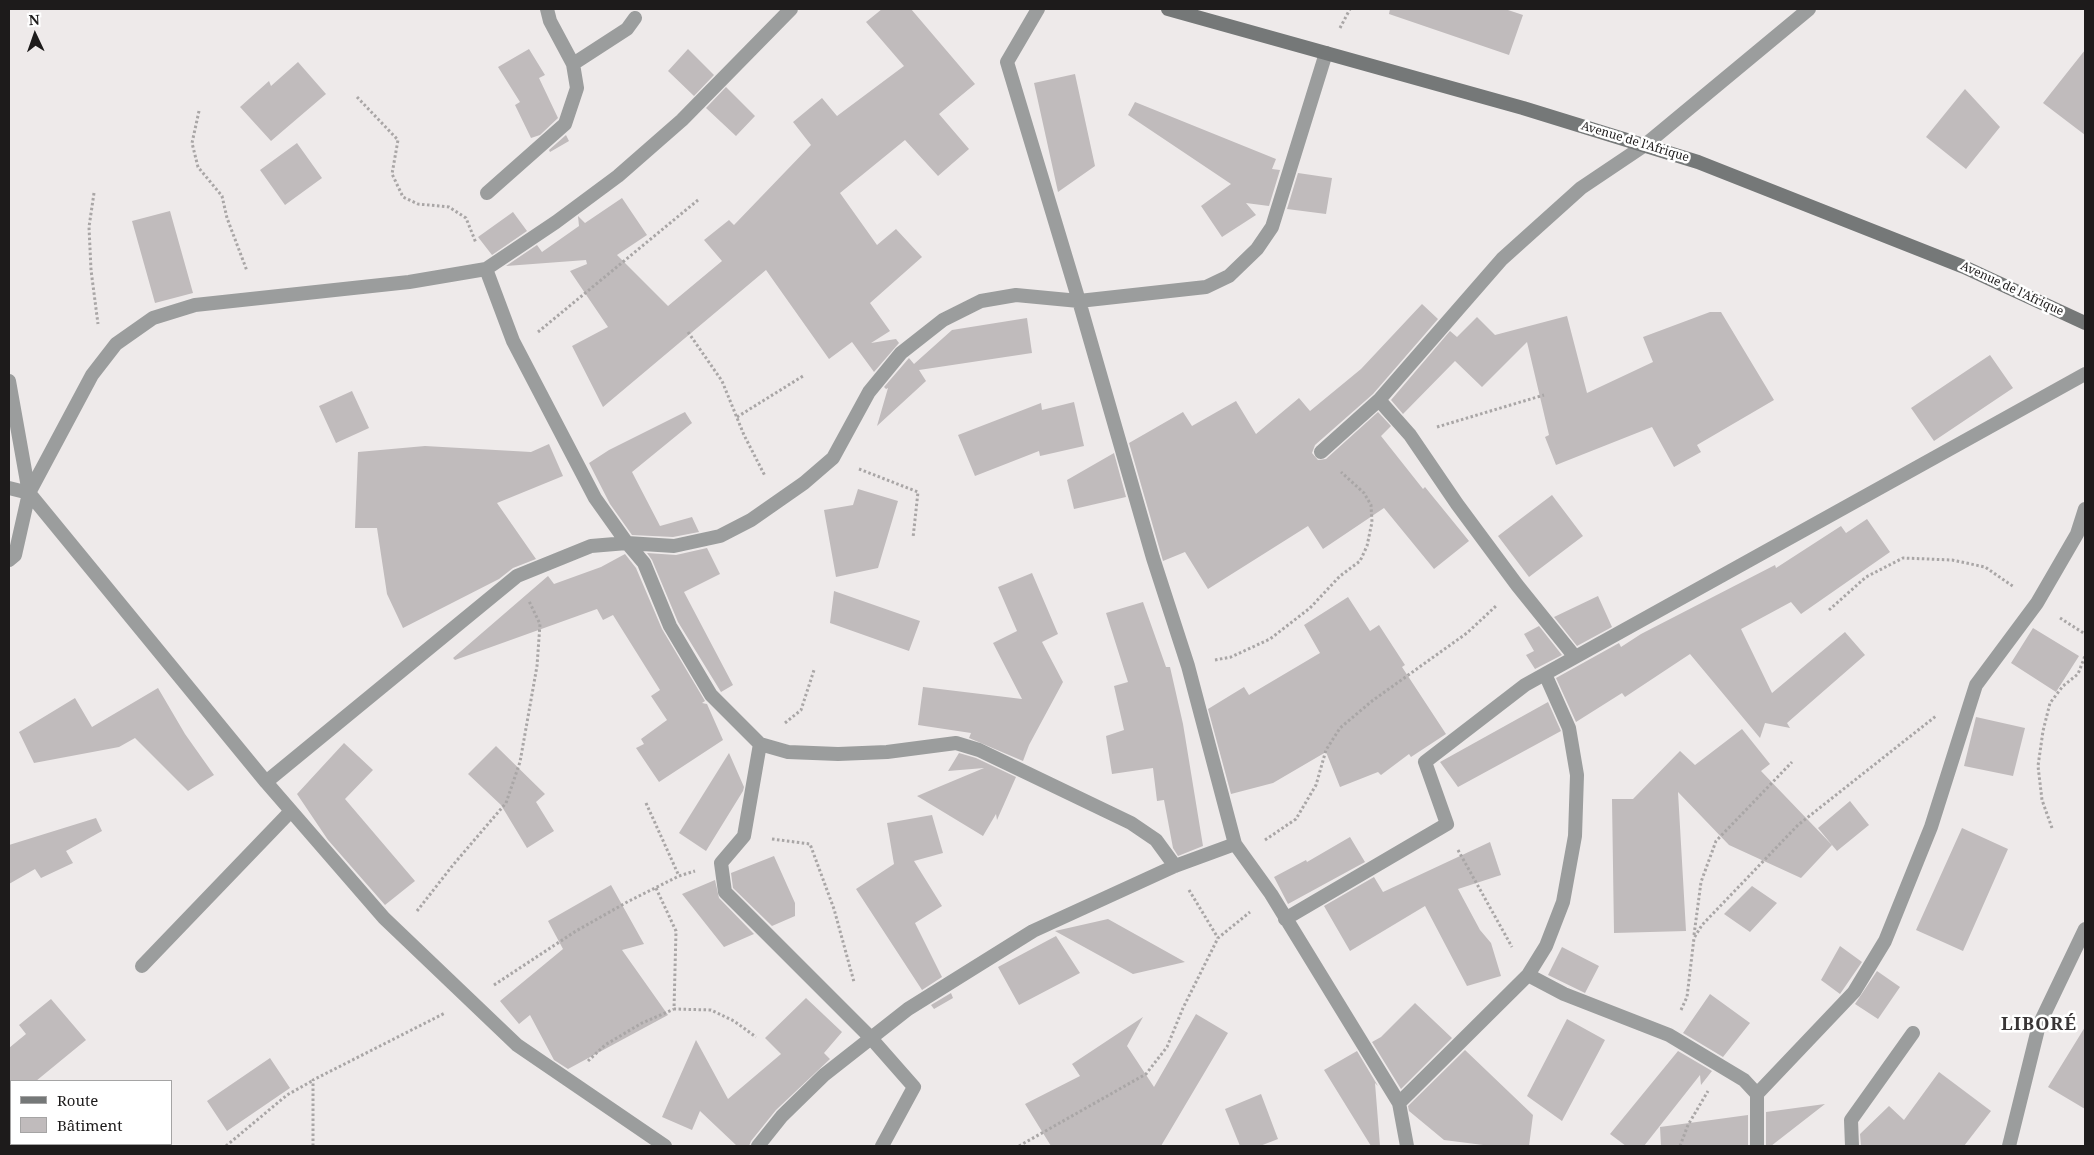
<!DOCTYPE html>
<html>
<head>
<meta charset="utf-8">
<style>
	body { margin:0 }
	#map { position:relative; width:2094px; height:1155px; overflow:hidden; background:#eeeaea; font-family:"Noto Serif",serif }
	canvas { display:block }
	.frame { position:absolute; inset:0; border:10px solid #1d1b1b; pointer-events:none }
	.legend { position:absolute; left:10px; top:1080px; width:162px; height:65px; box-sizing:border-box; background:#fff; border:1px solid #a5a4a4; margin:0; padding:6px 9px; list-style:none; font-size:15px; color:#1d1b1b }
	.legend li { display:flex; align-items:center; gap:10px; height:25px }
	.legend b { width:25px; border:1px solid #a5a4a4 }
	.north { position:absolute; left:10px; top:10px; width:50px; height:50px; -webkit-text-stroke:4px #fff; paint-order:stroke; rotate:357deg; font-size:14px; font-weight:700; line-height:20px; text-align:center; color:#1d1b1b }
	.north::after { content:''; display:block; margin:auto; width:18px; height:22px; background:#1d1b1b; clip-path:polygon(50% 0,100% 100%,50% 72%,0 100%) }
</style>
</head>
<body>
<div id="map">
<canvas width="2094" height="1155"></canvas>
<div class="frame"></div>
<ul class="legend">
<li><b style="height:6px;background:#757878"></b>Route</li>
<li><b style="height:14px;background:#c0bbbc"></b>Bâtiment</li>
</ul>
<div class="north">N</div>
</div>
<script>
const ctx = document.querySelector('canvas').getContext('2d');
ctx.lineJoin = 'round';
function fillPath(path, color) { ctx.fillStyle = color; ctx.fill(path, 'evenodd'); }
const shape = rows => new Path2D(rows.map(r => 'M' + r).join(''));
function trace(path, color, width, dash) { ctx.strokeStyle = color; ctx.lineWidth = width; ctx.lineCap = dash ? 'butt' : 'round'; ctx.setLineDash(dash || []); ctx.stroke(path); }
function label(font, color, halo, rows, align = 'center') {
  ctx.font = font + ' "Noto Serif",serif'; ctx.lineWidth = 5; ctx.setLineDash([]); ctx.textBaseline = 'middle'; ctx.strokeStyle = halo; ctx.fillStyle = color; for (const [text, x, y, turn = 0] of rows) {
    ctx.save(); ctx.translate(x, y); ctx.rotate((+turn || 0) * Math.PI / 180); ctx.textAlign = isNaN(turn) ? turn : align; if (halo) ctx.strokeText(text, 0, 0); ctx.fillText(text, 0, 0); ctx.restore();
  }
}
fillPath(shape([
	[882,9,911,9,975,84,939,114,969,149,938,176,905,140,840,193,877,245,896,229,922,257,870,303,890,331,871,343,896,339,899,343,874,372,852,342,829,359,766,270,603,407,572,346,608,327,570,271,587,264,586,260,506,266,537,245,542,252,579,226,578,216,585,223,622,198,647,235,617,255,668,306,722,261,704,240,729,220,734,225,811,145,793,122,822,98,837,116,904,66,866,22],
	[1390,9,1505,9,1523,15,1509,55,1389,14],
	[529,49,545,75,539,78,558,118,540,135,531,138,515,105,520,102,498,67],
	[688,49,714,75,694,96,668,71],
	[2085,50,2085,135,2043,103],
	[298,62,326,94,271,141,240,107,269,81,271,86],
	[1075,74,1095,166,1058,192,1034,83],
	[726,87,755,116,736,136,706,108],
	[1965,89,2000,127,1966,169,1926,137],
	[1135,102,1276,159,1272,169,1280,170,1269,206,1246,203,1256,215,1222,237,1201,206,1231,184,1128,115],
	[566,135,569,141,550,152,549,150],
	[297,143,322,178,285,205,260,170],
	[1298,173,1332,178,1326,214,1287,209],
	[170,211,193,293,155,303,132,221],
	[513,212,527,231,492,255,478,237],
	[1422,304,1438,319,1373,394,1315,445,1312,453,1318,460,1326,459,1378,412,1391,426,1381,436,1423,489,1425,487,1469,541,1434,569,1384,508,1323,549,1308,526,1208,589,1185,552,1163,561,1129,443,1183,412,1192,426,1236,401,1256,434,1299,398,1310,411,1361,369],
	[1710,312,1721,312,1774,400,1697,445,1701,452,1674,467,1652,427,1556,465,1545,437,1549,435,1527,342,1482,387,1455,361,1403,414,1391,400,1450,331,1457,337,1477,317,1495,335,1567,316,1587,393,1653,362,1643,337],
	[1027,318,1032,353,919,370,926,381,877,426,888,388,886,389,884,387,909,358,914,364,952,330],
	[1990,355,2013,388,1934,441,1911,408],
	[352,391,369,428,336,443,319,406],
	[1074,402,1084,446,1040,456,1039,451,975,476,958,435,1041,403,1042,410],
	[685,412,692,423,632,472,660,526,692,517,699,532,673,537,632,535,610,504,589,463,609,450],
	[549,444,563,476,497,503,536,559,513,568,499,579,403,628,387,594,377,528,355,528,358,452,425,446,531,452],
	[1114,453,1126,497,1074,509,1067,480],
	[858,489,898,501,878,568,836,577,824,510,853,505],
	[1552,495,1583,536,1529,577,1498,536],
	[1867,519,1890,552,1801,614,1791,602,1741,629,1772,693,1845,632,1865,655,1787,723,1790,728,1765,723,1760,738,1690,654,1625,697,1622,693,1576,722,1556,678,1619,643,1621,647,1641,634,1775,565,1776,568,1841,526,1846,533],
	[707,548,720,574,684,592,733,685,721,692,678,622,652,560,647,553,676,555],
	[625,554,636,568,662,629,705,701,702,703,707,704,723,740,659,782,636,748,644,744,641,739,667,720,651,696,660,690,613,615,603,620,597,609,455,660,453,658,548,576,554,584,601,567],
	[1032,573,1058,634,1042,642,1063,682,1029,745,1023,761,969,738,971,733,918,725,923,687,1022,699,993,643,1017,631,998,587],
	[834,591,920,621,909,651,830,623],
	[1598,596,1612,627,1577,646,1554,617],
	[1348,597,1370,631,1379,625,1405,665,1402,667,1446,734,1411,757,1409,754,1381,775,1378,772,1340,787,1326,752,1273,783,1231,794,1208,709,1244,687,1249,695,1320,653,1304,625],
	[1143,602,1166,667,1170,667,1183,724,1203,846,1178,856,1173,848,1164,800,1157,801,1153,768,1112,774,1106,736,1124,730,1114,686,1128,682,1106,613],
	[1539,626,1562,655,1535,669,1526,655,1534,651,1524,634],
	[2033,628,2079,656,2056,692,2011,663],
	[158,688,185,734,214,775,188,791,135,738,119,747,34,763,19,732,75,698,92,727],
	[1548,702,1561,731,1458,787,1440,762],
	[1976,717,2025,728,2013,776,1964,766],
	[1742,729,1770,764,1761,771,1832,845,1801,878,1729,845,1678,792,1686,931,1614,933,1612,799,1633,799,1680,751,1695,765],
	[344,743,373,770,345,799,415,881,385,905,328,840,297,794],
	[496,746,545,794,536,802,554,831,527,848,501,805,468,774],
	[729,753,744,787,743,791,706,851,679,833],
	[959,753,976,758,1016,777,997,820,996,814,983,836,917,796,984,768,948,771],
	[1850,801,1869,825,1837,851,1818,828],
	[932,815,943,853,914,861,942,906,915,923,942,977,922,990,856,889,894,864,887,823],
	[96,818,102,831,66,851,73,863,41,878,35,869,9,884,9,845],
	[1962,828,2008,849,1963,951,1916,930],
	[1350,837,1365,862,1288,904,1274,877,1306,860,1307,862],
	[1490,842,1501,875,1458,889,1480,930,1491,943,1501,976,1467,986,1425,906,1350,951,1324,906,1374,877,1383,892],
	[774,856,795,903,795,916,772,926,733,888,731,873],
	[715,880,719,898,754,934,724,947,682,894],
	[611,885,644,944,622,950,668,1015,568,1069,554,1060,530,1015,519,1024,500,1001,563,949,548,921],
	[1752,886,1777,903,1750,932,1724,914],
	[1108,919,1185,962,1133,974,1055,931],
	[1056,936,1080,973,1019,1005,998,967],
	[1840,946,1862,962,1840,994,1821,980],
	[1562,947,1599,966,1585,993,1548,975],
	[1877,971,1900,987,1878,1019,1855,1004],
	[951,993,953,998,934,1009,931,1005],
	[1710,994,1750,1023,1723,1057,1683,1033],
	[806,998,842,1032,824,1053,830,1059,776,1110,751,1141,749,1146,737,1146,700,1111,692,1130,662,1117,696,1040,728,1099,781,1054,765,1038],
	[51,999,86,1040,36,1081,9,1081,9,1048,26,1034,19,1025],
	[1415,1003,1452,1038,1401,1089,1372,1042,1381,1037],
	[1196,1014,1228,1033,1161,1146,1051,1146,1025,1104,1080,1076,1072,1064,1143,1017,1127,1046,1154,1087],
	[1567,1019,1605,1040,1562,1121,1527,1096],
	[2085,1027,2085,1109,2048,1087],
	[1465,1050,1533,1115,1529,1146,1491,1146,1444,1140,1409,1111,1408,1106],
	[1357,1051,1378,1086,1375,1083,1380,1146,1371,1146,1324,1070],
	[1678,1051,1712,1071,1701,1085,1700,1075,1644,1146,1626,1146,1610,1134],
	[270,1058,290,1088,227,1131,207,1101],
	[1939,1072,1991,1111,1964,1146,1861,1146,1860,1134,1889,1106,1904,1120],
	[1261,1094,1278,1139,1260,1146,1240,1146,1225,1109],
	[1825,1104,1771,1146,1766,1146,1766,1112],
	[1748,1115,1748,1146,1661,1146,1660,1127]
]), '#c0bbbc');
trace(shape([
	[1340,28,1350,9],
	[357,97,398,140,392,174,403,197,418,204,449,207,466,218,476,243],
	[199,111,192,143,198,167,222,196,227,218,247,271],
	[94,193,89,227,91,270,98,324],
	[538,332,698,200],
	[688,332,722,381,744,435,765,476],
	[737,417,803,376],
	[1437,427,1544,395],
	[859,469,918,492,913,538],
	[1829,610,1866,577,1903,558,1952,560,1985,567,2014,587],
	[2060,618,2085,634],
	[1215,660,1231,657,1270,639,1310,608,1340,576,1360,561,1367,546,1372,522,1371,505,1364,493,1341,472],
	[785,723,801,710,814,670],
	[646,803,679,876],
	[2052,828,2042,800,2038,766,2043,731,2050,703,2063,686,2078,674,2085,656],
	[772,839,810,844,834,909,854,982],
	[1265,840,1296,819,1316,785,1326,750,1340,728,1372,701,1467,633,1497,605],
	[1458,850,1512,947],
	[656,888,676,931,674,1009,711,1010,734,1021,756,1037],
	[1189,890,1218,938],
	[417,911,453,865,506,803,520,762,537,666,540,624,529,601],
	[1694,935,1701,882,1716,841,1792,762],
	[494,985,576,931,629,901,679,876,695,871],
	[1681,1010,1687,997,1694,938,1702,925,1798,825,1936,716],
	[588,1061,605,1045,642,1023,674,1009],
	[226,1146,287,1095,312,1081],
	[313,1146,313,1080,445,1013],
	[1019,1146,1146,1074,1167,1047,1183,1008,1218,938,1250,912],
	[1680,1146,1688,1125,1708,1091]
]), '#a9a6a6', 3, [2.5, 2.5]);
trace(shape([
	[1038,9,1007,62,1079,301,1153,558,1188,666,1235,844,1271,894,1399,1103,1407,1146],
	[573,64,627,29,635,18],
	[487,193,565,124,577,88,573,64,550,21,547,9],
	[486,269,513,341,595,498,627,543,644,563,670,626,711,695,760,744,788,752,838,754,887,752,956,743,979,750,1131,823,1156,840,1175,866],
	[9,381,29,493,266,782,384,918,517,1045,665,1146],
	[1321,452,1379,400],
	[9,488,29,493],
	[9,560,15,555,29,493,92,375,116,344,153,318,195,305,409,282,486,269,556,222,618,176,682,120,791,9],
	[1575,657,1517,585,1457,504,1410,435,1379,400,1502,259,1581,188,1645,145,1809,9],
	[760,744,744,836,721,863,725,892,870,1037,914,1087,882,1146],
	[266,782,517,576,591,546,627,543,674,546,720,536,751,520,804,483,833,458,869,392,901,353,943,320,981,301,1016,295,1079,301,1206,287,1229,276,1257,249,1272,227,1326,53],
	[1285,919,1447,824,1425,762,1525,685,2085,374],
	[142,966,291,811],
	[1528,975,1546,946,1563,902,1575,836,1577,775,1569,728,1545,674],
	[1399,1103,1528,975,1564,994,1669,1035,1744,1080,1757,1094],
	[758,1146,782,1116,824,1075,908,1009,1033,931,1175,866,1235,844],
	[1757,1146,1757,1094,1854,992,1885,941,1931,827,1976,685,2037,603,2077,534,2085,509],
	[1852,1146,1851,1120,1913,1033],
	[2009,1146,2039,1025,2085,929]
]), '#9b9d9d', 14);
trace(shape([
	[1168,9,1523,108,1698,162,1964,267,2085,323]
]), '#757878', 14);
label('12px', '#1d1b1b', '#fff', [
	["Avenue de l'Afrique",1635,142,17],
	["Avenue de l'Afrique",2012,289,25]
]);
ctx.letterSpacing = '1px';
label('bold 18px', '#393536', '#fff', [
	["LIBORÉ",2039,1025]
]);
ctx.letterSpacing = '0px';
</script>
</body>
</html>
